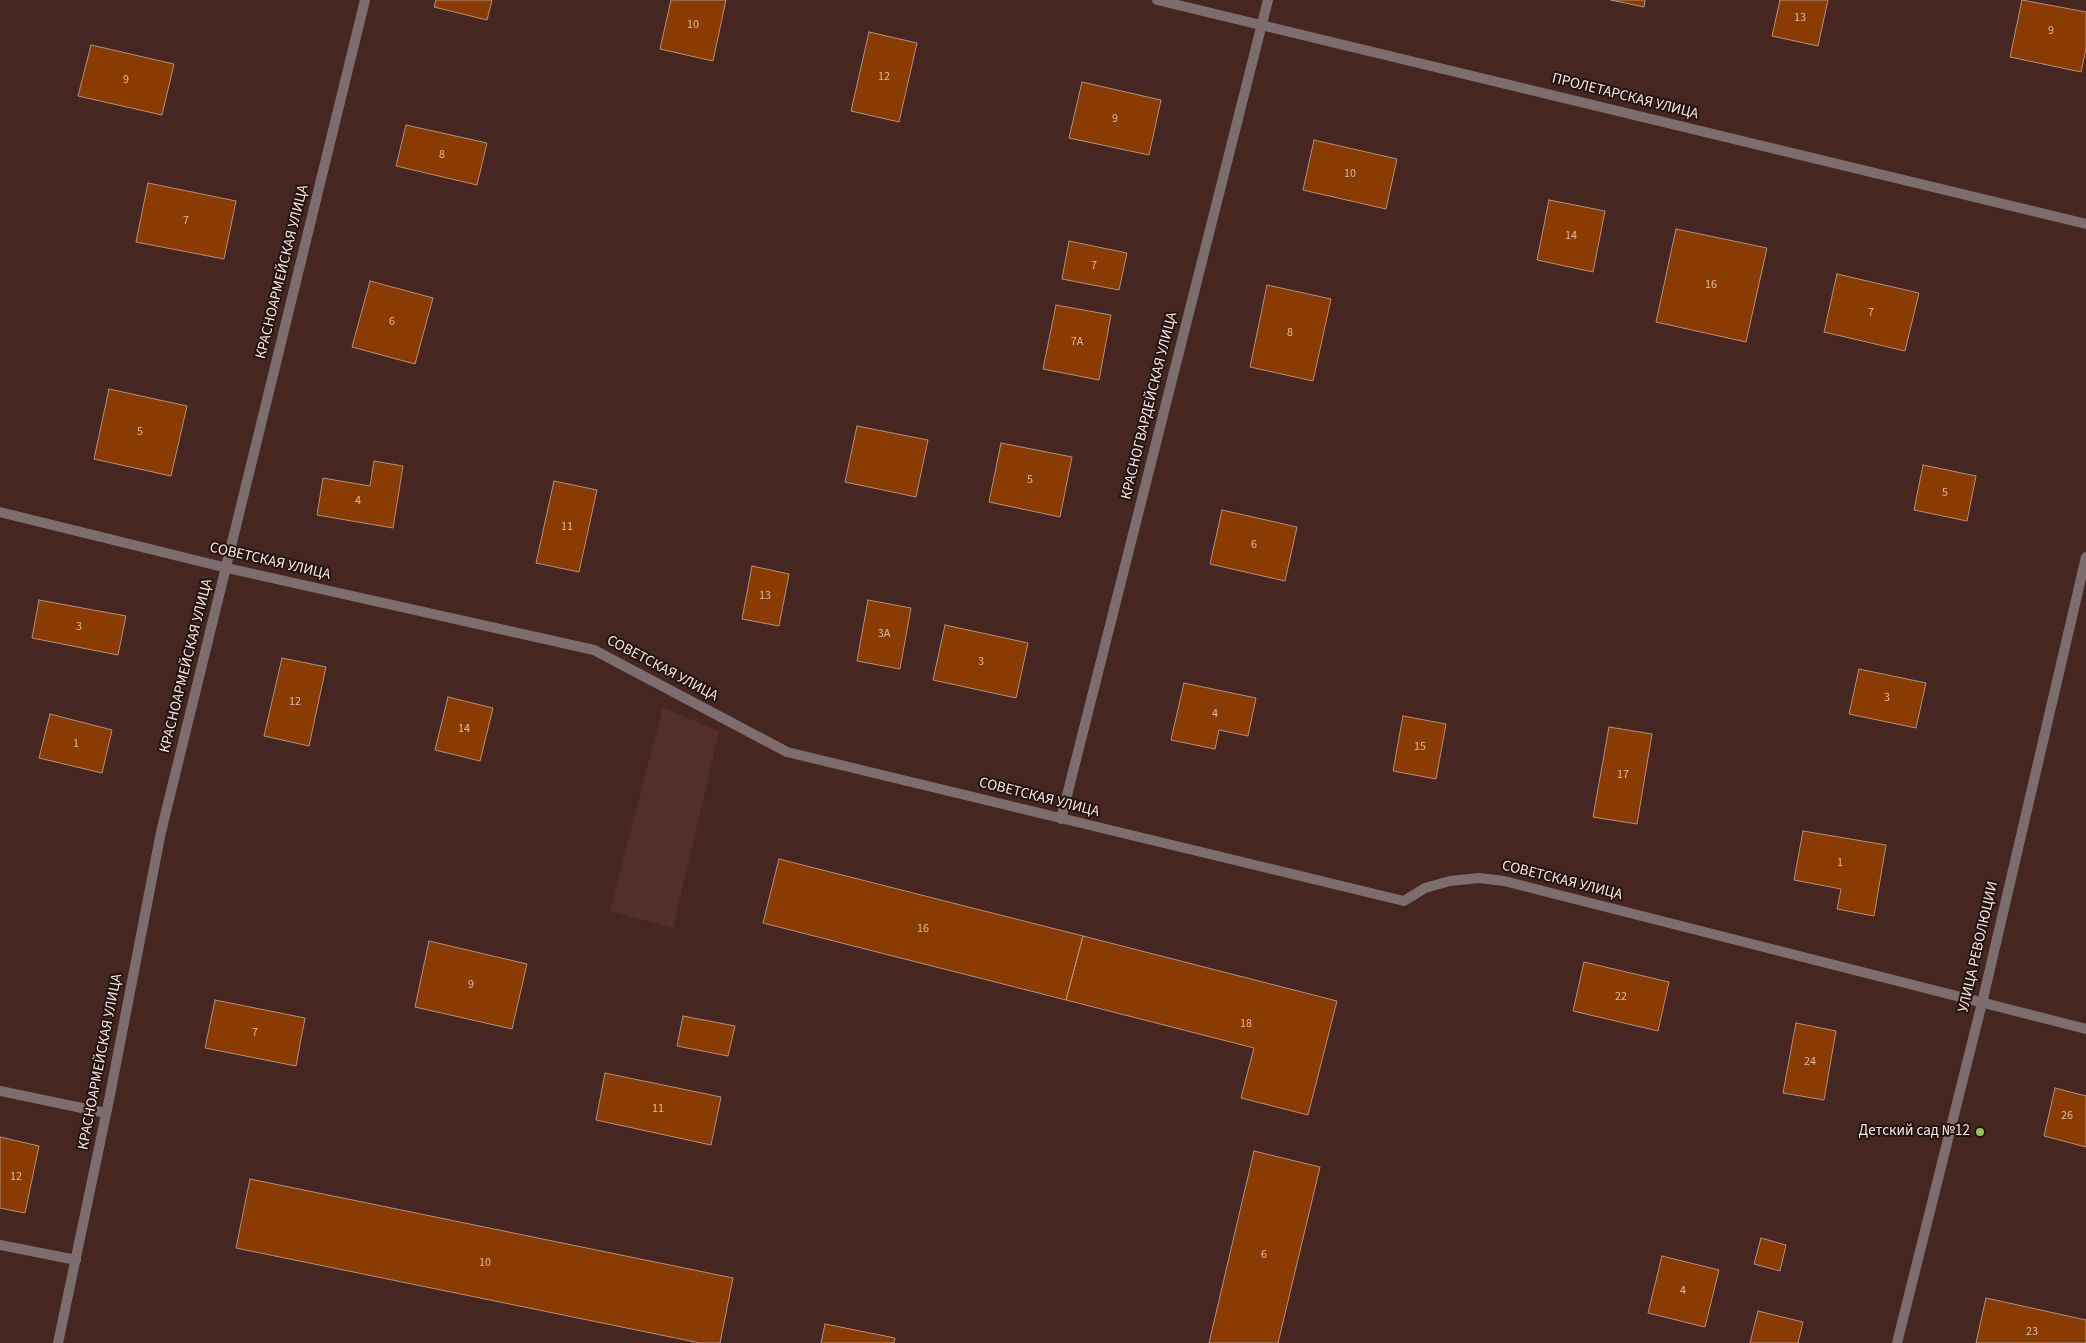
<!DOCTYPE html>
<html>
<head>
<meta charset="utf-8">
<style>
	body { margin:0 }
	canvas { display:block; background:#452621 }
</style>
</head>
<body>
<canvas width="2086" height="1343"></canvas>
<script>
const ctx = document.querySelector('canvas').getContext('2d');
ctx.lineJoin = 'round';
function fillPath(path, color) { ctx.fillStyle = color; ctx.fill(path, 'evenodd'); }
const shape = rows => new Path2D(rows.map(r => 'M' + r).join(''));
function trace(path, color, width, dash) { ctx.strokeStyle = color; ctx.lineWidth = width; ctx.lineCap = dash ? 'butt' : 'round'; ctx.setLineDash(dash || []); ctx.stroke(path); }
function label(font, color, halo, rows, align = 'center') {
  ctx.font = font + ' "Source Sans 3",sans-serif'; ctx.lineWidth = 4; ctx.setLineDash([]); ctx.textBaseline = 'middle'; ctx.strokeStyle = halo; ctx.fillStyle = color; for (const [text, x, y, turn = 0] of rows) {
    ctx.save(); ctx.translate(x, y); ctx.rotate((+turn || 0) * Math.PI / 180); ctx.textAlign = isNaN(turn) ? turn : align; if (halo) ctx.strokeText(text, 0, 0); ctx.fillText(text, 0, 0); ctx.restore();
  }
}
fillPath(shape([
	[663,707,719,732,673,928,610,911]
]), '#542e29');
const building = shape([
	[436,0,492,0,487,20,434,7,436,0],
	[671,0,726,0,713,61,660,49,671,0],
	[1611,0,1645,0,1644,7,1611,0],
	[1780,0,1828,0,1818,46,1772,36,1780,0],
	[2022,0,2086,12,2086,49,2081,72,2010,57,2022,0],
	[869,32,917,43,899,122,851,111,869,32],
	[91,45,174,64,162,115,78,96,91,45],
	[1082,82,1161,100,1149,155,1069,138,1082,82],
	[406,125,487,143,477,185,396,166,406,125],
	[1314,140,1397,159,1386,209,1303,190,1314,140],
	[148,183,236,201,224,259,136,242,148,183],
	[1549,200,1605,211,1593,272,1537,260,1549,200],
	[1676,229,1767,248,1746,342,1656,322,1676,229],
	[1069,241,1127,253,1119,290,1062,279,1069,241],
	[1837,274,1919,293,1905,351,1824,332,1837,274],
	[370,281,433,298,415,364,352,347,370,281],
	[1267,285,1331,299,1313,381,1250,367,1267,285],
	[1056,305,1111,315,1099,380,1043,369,1056,305],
	[109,389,187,406,171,476,94,459,109,389],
	[857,426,928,440,916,497,845,482,857,426],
	[1001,443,1072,457,1060,517,989,502,1001,443],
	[374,461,403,466,393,528,317,515,323,478,370,486,374,461],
	[1923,465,1976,476,1967,521,1914,510,1923,465],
	[554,481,597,490,579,572,536,563,554,481],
	[1222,510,1297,527,1285,581,1210,564,1222,510],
	[752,566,789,574,779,626,742,619,752,566],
	[39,600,126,616,118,655,32,638,39,600],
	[868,600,911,608,900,669,857,661,868,600],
	[945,625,1028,643,1016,698,933,680,945,625],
	[282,658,326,667,309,746,264,736,282,658],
	[1859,669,1926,683,1916,728,1849,714,1859,669],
	[1184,683,1256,698,1248,736,1219,730,1215,749,1171,740,1184,683],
	[448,697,493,708,480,761,435,750,448,697],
	[50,714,112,730,102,773,39,758,50,714],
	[1403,716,1446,724,1436,779,1393,771,1403,716],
	[1609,727,1652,734,1637,824,1593,817,1609,727],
	[1803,831,1886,845,1874,916,1837,909,1841,889,1794,880,1803,831],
	[779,859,1083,936,1066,1000,763,923,779,859],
	[1083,936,1337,1001,1308,1115,1241,1098,1254,1048,1066,1000,1083,936],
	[429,941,527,964,512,1029,415,1007,429,941],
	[1584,962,1669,982,1658,1031,1573,1011,1584,962],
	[215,1000,305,1018,296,1066,205,1048,215,1000],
	[683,1016,735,1026,728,1056,677,1046,683,1016],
	[1796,1023,1836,1031,1824,1100,1783,1093,1796,1023],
	[605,1073,721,1097,711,1145,596,1120,605,1073],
	[2055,1088,2086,1096,2086,1147,2044,1136,2055,1088],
	[0,1137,39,1146,25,1213,0,1208,0,1137],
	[1254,1151,1320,1167,1278,1343,1209,1343,1254,1151],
	[250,1179,733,1278,720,1343,700,1343,236,1248,250,1179],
	[1761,1238,1786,1245,1780,1271,1754,1264,1761,1238],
	[1662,1256,1719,1270,1705,1327,1648,1313,1662,1256],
	[1986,1298,2086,1320,2086,1343,1976,1343,1986,1298],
	[1758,1311,1803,1322,1798,1343,1750,1343,1758,1311],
	[825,1324,895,1338,894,1343,821,1343,825,1324]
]);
fillPath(building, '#893b00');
trace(building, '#b3907f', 1);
trace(shape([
	[0,1091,106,1113],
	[0,1245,76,1260]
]), '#7e6d6f', 10);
trace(shape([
	[1157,0,2086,224],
	[0,512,227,568,594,650,787,752,1404,901,1425,888,1450,881,1479,878,1504,881,2086,1029],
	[1061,819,1268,0],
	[58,1343,109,1100,161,832,365,0]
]), '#7e6d6f', 10);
trace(shape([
	[1897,1343,1982,1003,2086,557]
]), '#7e6d6f', 10);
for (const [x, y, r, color] of [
	[1980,1132,5,"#90cd40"]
]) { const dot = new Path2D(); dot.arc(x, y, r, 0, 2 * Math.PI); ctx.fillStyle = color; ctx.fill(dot); trace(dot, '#221311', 2); }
label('12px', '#debaaa', null, [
	["13",1800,18],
	["10",693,25],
	["9",2051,31],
	["12",884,77],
	["9",126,80],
	["9",1115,119],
	["8",442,155],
	["10",1350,174],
	["7",186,221],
	["14",1571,236],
	["7",1094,266],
	["16",1711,285],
	["7",1871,313],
	["6",392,322],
	["8",1290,333],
	["7А",1077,342],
	["5",140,432],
	["5",1030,480],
	["5",1945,493],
	["4",358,501],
	["11",567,527],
	["6",1254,545],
	["13",765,596],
	["3",79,627],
	["3А",884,634],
	["3",981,662],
	["3",1887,698],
	["12",295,702],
	["4",1215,714],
	["14",464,729],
	["1",76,744],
	["15",1420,747],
	["17",1623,775],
	["1",1840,863],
	["16",923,929],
	["9",471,985],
	["22",1621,997],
	["18",1246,1024],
	["7",255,1033],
	["24",1810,1062],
	["11",658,1109],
	["26",2067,1116],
	["12",16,1177],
	["6",1264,1255],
	["10",485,1263],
	["4",1683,1291],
	["23",2032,1332]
]);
label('15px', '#fbe5e2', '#221311', [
	["ПРОЛЕТАРСКАЯ УЛИЦА",1625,97,14],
	["КРАСНОАРМЕЙСКАЯ УЛИЦА",283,272,-76],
	["КРАСНОГВАРДЕЙСКАЯ УЛИЦА",1150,406,-76],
	["СОВЕТСКАЯ УЛИЦА",270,562,13],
	["КРАСНОАРМЕЙСКАЯ УЛИЦА",187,666,-76],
	["СОВЕТСКАЯ УЛИЦА",662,669,28],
	["СОВЕТСКАЯ УЛИЦА",1039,798,14],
	["СОВЕТСКАЯ УЛИЦА",1562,881,14],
	["УЛИЦА РЕВОЛЮЦИИ",1979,947,-77],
	["КРАСНОАРМЕЙСКАЯ УЛИЦА",101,1062,-79]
]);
label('15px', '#fbe5e2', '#221311', [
	["Детский сад №12",1970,1132]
], 'right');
</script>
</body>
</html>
